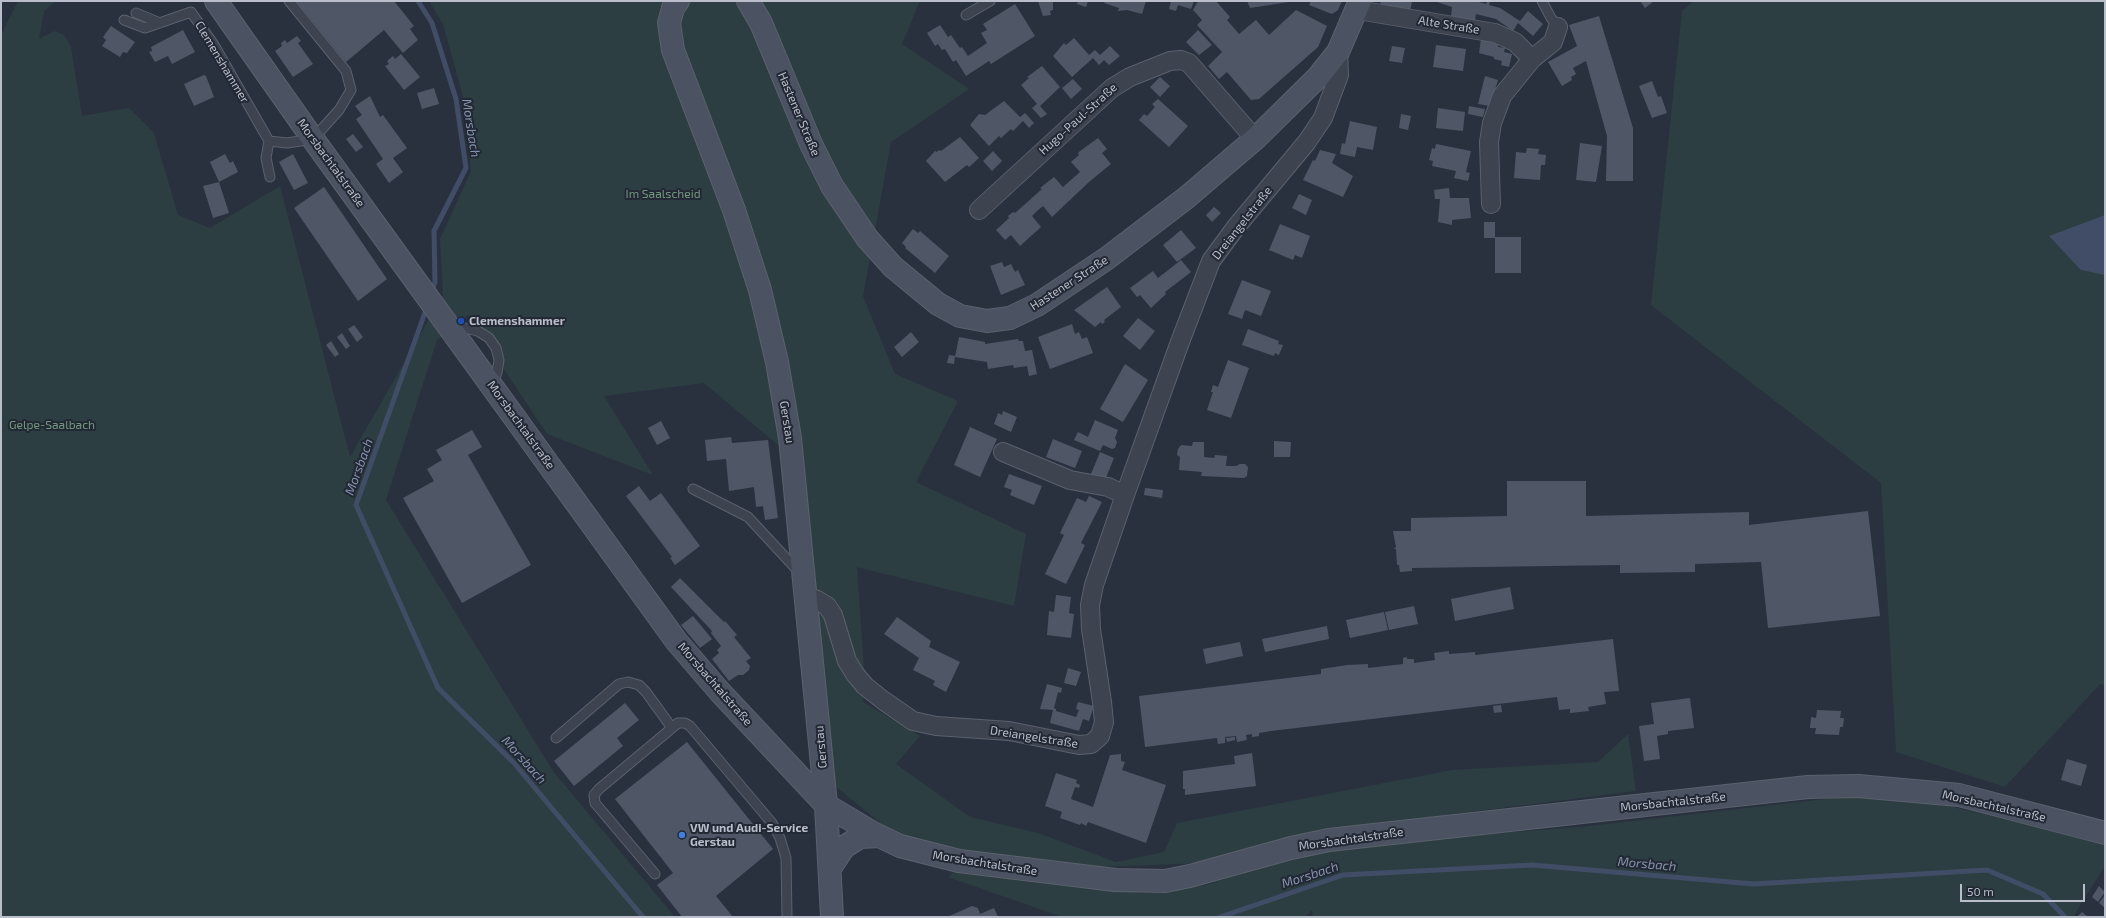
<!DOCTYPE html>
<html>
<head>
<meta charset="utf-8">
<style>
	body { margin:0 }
	#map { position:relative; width:2106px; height:918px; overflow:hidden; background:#29313f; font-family:"Exo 2",sans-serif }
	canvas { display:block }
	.frame { position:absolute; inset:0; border:2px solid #b9beca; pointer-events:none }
	.scale { position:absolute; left:1960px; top:884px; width:125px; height:18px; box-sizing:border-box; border:2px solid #b9beca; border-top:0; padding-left:5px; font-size:12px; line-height:14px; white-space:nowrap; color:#b9beca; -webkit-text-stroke:3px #222834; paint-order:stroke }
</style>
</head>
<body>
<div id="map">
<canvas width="2106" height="918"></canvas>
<div class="frame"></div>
<div class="scale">50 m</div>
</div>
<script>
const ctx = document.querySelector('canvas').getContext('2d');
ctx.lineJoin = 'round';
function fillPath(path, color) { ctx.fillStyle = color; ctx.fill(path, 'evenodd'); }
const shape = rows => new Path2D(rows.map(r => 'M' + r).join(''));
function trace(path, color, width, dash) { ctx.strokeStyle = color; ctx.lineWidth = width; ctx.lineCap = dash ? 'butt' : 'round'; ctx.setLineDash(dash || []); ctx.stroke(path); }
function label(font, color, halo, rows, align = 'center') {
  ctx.font = font + ' "Exo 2",sans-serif'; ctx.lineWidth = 4; ctx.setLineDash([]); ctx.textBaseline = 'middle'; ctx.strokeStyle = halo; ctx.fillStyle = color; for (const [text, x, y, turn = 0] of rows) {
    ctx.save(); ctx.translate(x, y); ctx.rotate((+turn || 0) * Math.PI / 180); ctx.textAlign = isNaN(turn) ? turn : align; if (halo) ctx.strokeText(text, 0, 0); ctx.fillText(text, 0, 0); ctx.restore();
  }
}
fillPath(shape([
	[18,1,56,1,44,11,39,39,55,31,64,35,71,47,82,116,129,108,154,133,178,215,210,228,280,186,350,457,443,295,440,239,471,171,466,107,443,24,429,1,920,1,902,44,969,89,891,142,863,296,895,374,958,401,916,482,1026,534,1014,606,857,567,864,670,863,702,920,736,896,764,970,817,1038,833,1116,862,1164,852,1177,823,1452,770,1598,762,1628,734,1636,791,1311,832,1202,863,1098,867,983,856,898,837,835,786,817,635,790,455,704,383,604,396,653,475,547,434,468,315,437,340,386,500,553,771,675,917,1,917,1,35],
	[1694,1,2105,1,2105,686,2100,684,2005,787,1896,752,1881,483,1651,305,1682,11],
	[1843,797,1924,800,2105,843,2105,866,2073,917,1313,917,1312,910,1305,917,1062,917,948,877,957,869,1137,892,1160,893,1210,884,1307,852,1375,843,1580,827]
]), '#2c3e41');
fillPath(shape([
	[2105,215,2105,275,2081,270,2049,236]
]), '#414d66');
trace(shape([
	[418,1,432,23,456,99,466,168,434,231,435,282,432,291],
	[427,307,356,505,438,688,514,763,643,917],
	[1220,917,1343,875,1532,865,1754,884,1987,870,2043,894,2065,917]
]), '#414d66', 5);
fillPath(shape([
	[296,1,394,1,414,26,410,29,418,40,403,53,384,30,346,62],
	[1038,1,1053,1,1053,10,1050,11,1051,15,1043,16],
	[1078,1,1088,1,1086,7,1077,4],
	[1105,1,1146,1,1142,14,1127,10,1118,11,1119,8,1104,3],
	[1171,1,1194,1,1191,9,1178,5,1176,11,1169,9],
	[1198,1,1216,1,1230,17,1227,20,1239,34,1256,20,1269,35,1296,10,1327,26,1318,47,1259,99,1251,100,1227,72,1219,79,1208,66,1222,52,1197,25,1202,20,1193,10],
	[1247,1,1289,1,1289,2,1250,8],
	[1311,1,1342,1,1338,10,1332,14,1309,5],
	[1381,1,1406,1,1412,2,1410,11,1380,5],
	[1434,1,1476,1,1486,4,1487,1,1490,2,1489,5,1500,8,1520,21,1528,11,1543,24,1533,36,1518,23,1513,31,1496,19,1476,14,1475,21,1451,17,1452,7],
	[1640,1,1654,1,1645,8],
	[1015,4,1035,36,991,64,989,61,966,76,956,60,953,62,945,49,942,50,938,44,935,46,927,33,940,25,948,37,951,35,960,48,962,47,968,56,987,43,981,33,987,30,983,24],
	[1599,16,1633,128,1633,181,1606,181,1607,136,1586,61,1573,68,1576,74,1571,77,1572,80,1562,86,1548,62,1577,46,1569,25],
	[111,26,135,42,127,53,123,52,120,57,102,46,106,40,103,37],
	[183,30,195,52,172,64,168,56,155,62,149,52,152,51,151,47],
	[1198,30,1212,45,1199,55,1186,42],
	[297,36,301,41,298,43,313,64,293,77,275,51,282,46,281,43,285,40,287,43],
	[1074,38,1089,55,1095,50,1100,55,1110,46,1120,56,1109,65,1104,60,1099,65,1093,58,1072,77,1053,56,1064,43,1066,45],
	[1481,39,1498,44,1498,47,1505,48,1504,52,1512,54,1509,67,1501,65,1502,61,1494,59,1494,57,1479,53],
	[1436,45,1466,49,1463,71,1433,67],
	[1392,46,1405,48,1402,63,1389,61],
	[401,54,420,77,404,90,385,66,389,64,387,61,393,56,395,59],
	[1042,66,1060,87,1040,106,1047,114,1041,118,1032,108,1037,104,1021,85,1029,78,1027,77],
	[204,75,206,76,214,97,194,106,184,84],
	[1485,76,1498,80,1490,106,1478,104],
	[1160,77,1170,86,1160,97,1150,87],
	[1073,79,1082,89,1071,99,1062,88],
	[1652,81,1658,97,1661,96,1667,113,1652,118,1639,86],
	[434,88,439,104,422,109,417,93],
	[370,96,380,117,383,115,407,148,393,158,403,172,389,183,376,164,383,159,356,119,362,115,355,106],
	[1158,99,1188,126,1169,147,1139,120,1144,114,1147,116,1155,107,1152,104],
	[1004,101,1020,117,1025,113,1034,123,1029,128,1023,121,1013,131,1011,129,1001,138,999,136,989,146,970,125,979,114,985,115],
	[1469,106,1485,109,1483,117,1468,114],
	[1438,108,1465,112,1463,131,1436,128],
	[1401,114,1411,116,1408,130,1399,128],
	[1350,121,1377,127,1373,150,1357,147,1355,157,1340,154,1342,143,1345,144],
	[353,134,363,147,356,152,346,139],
	[960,137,979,158,969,167,967,165,945,182,926,161,935,151,937,152,939,150,941,151],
	[1098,138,1107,149,1102,153,1111,164,1089,182,1052,217,1043,206,1037,211,1032,216,1041,227,1020,246,1011,235,1005,240,996,230,1009,218,1008,216,1013,212,1015,213,1042,189,1040,188,1054,177,1063,187,1080,172,1071,162,1079,155,1078,153,1080,151],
	[1580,143,1602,146,1596,182,1576,180],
	[1436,144,1471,151,1466,172,1470,173,1468,181,1454,178,1456,171,1432,166,1433,161,1429,160,1432,148,1435,149],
	[1527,148,1539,149,1538,154,1546,155,1545,165,1541,165,1540,180,1514,178,1516,152,1526,153],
	[1320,150,1336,154,1332,163,1353,176,1343,197,1303,180,1313,160,1315,161],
	[993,151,1002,161,992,171,983,161],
	[225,154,230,163,233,161,238,172,219,182,210,162],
	[293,154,308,183,294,190,279,162],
	[219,182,229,213,213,218,203,186],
	[324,187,387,279,358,301,294,208],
	[1449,188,1450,198,1469,198,1471,218,1452,220,1452,225,1438,222,1440,199,1435,199,1434,190],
	[1299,194,1312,200,1306,215,1292,208],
	[1214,207,1221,213,1212,222,1206,215],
	[1484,222,1495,222,1495,237,1521,237,1521,273,1495,273,1495,238,1484,238],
	[1280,224,1310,236,1302,258,1295,255,1293,260,1269,250],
	[913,229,918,233,920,231,949,256,935,273,905,248,906,247,902,243],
	[1181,230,1196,248,1177,262,1163,245],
	[1181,260,1191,272,1165,292,1166,294,1151,308,1140,295,1137,297,1130,288,1153,271,1158,278],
	[1002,262,1004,267,1011,264,1015,272,1018,270,1025,285,1001,295,990,266],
	[1242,280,1271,291,1261,316,1245,310,1242,319,1228,314],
	[1107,287,1121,307,1104,320,1105,322,1102,324,1101,322,1095,327,1074,310],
	[1138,318,1155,331,1140,350,1123,336],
	[1072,324,1075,334,1079,332,1082,339,1087,337,1093,353,1050,369,1038,337],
	[354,325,363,337,357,342,348,329],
	[1248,329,1279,341,1278,344,1283,345,1279,355,1275,353,1274,356,1242,345],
	[911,332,919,342,902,357,894,347],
	[342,333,350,346,346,349,337,337],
	[959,337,985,342,985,344,1018,339,1019,341,1023,341,1025,351,1032,350,1037,374,1029,376,1027,366,1014,368,1013,365,988,369,987,362,955,357],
	[331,341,339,354,335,357,326,345],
	[949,355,955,356,954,364,947,363],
	[1228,360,1249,368,1231,418,1207,410,1213,392,1211,392,1213,385,1218,387],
	[1125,364,1148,380,1123,422,1100,409],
	[1003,411,1017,417,1011,432,994,424,998,413,1002,415],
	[1095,420,1118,430,1115,438,1117,442,1115,448,1112,449,1103,445,1100,451,1074,440,1078,432,1088,437],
	[661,421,670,438,657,445,648,428],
	[970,427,997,439,980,477,954,465],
	[472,430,482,447,468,455,531,565,462,603,403,498,434,481,427,469,442,460,436,450],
	[731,437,732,443,768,440,778,518,765,520,763,506,756,507,754,487,729,491,726,459,707,461,705,440],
	[1053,439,1082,451,1075,468,1046,457],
	[1274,441,1291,442,1290,457,1274,457],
	[1193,442,1204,442,1204,457,1214,458,1215,455,1227,456,1226,466,1236,466,1240,464,1245,464,1248,467,1247,476,1244,478,1201,476,1202,472,1179,470,1180,457,1177,455,1178,449,1181,445,1192,446],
	[1100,452,1114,458,1105,480,1091,474],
	[1009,474,1042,486,1034,505,1010,495,1012,490,1004,487],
	[1507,481,1586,481,1586,516,1749,512,1749,525,1868,511,1880,616,1768,628,1761,562,1695,564,1695,572,1620,573,1620,565,1412,568,1412,571,1400,572,1399,565,1397,565,1396,549,1394,549,1396,547,1393,531,1411,531,1411,518,1507,516],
	[639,486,650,501,661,493,700,546,675,565,670,558,672,557,626,496],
	[1145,488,1163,490,1162,498,1144,495],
	[1089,496,1102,502,1081,543,1085,545,1066,584,1045,574,1064,535,1060,533,1077,498,1086,502],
	[680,578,724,622,725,621,737,635,734,637,751,658,746,661,750,666,749,670,743,675,738,675,729,681,712,659,719,653,717,650,721,646,711,633,712,631,671,587],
	[1510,587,1514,609,1455,621,1451,599],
	[1056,595,1071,597,1069,613,1074,614,1071,638,1047,635,1049,611,1054,612],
	[1414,606,1418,624,1389,630,1385,612],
	[1384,612,1388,630,1350,638,1346,620],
	[693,616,712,639,700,648,681,625],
	[897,617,931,641,929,647,960,662,946,692,933,685,935,681,913,670,919,658,884,634],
	[1327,626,1329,639,1265,652,1262,639],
	[1613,639,1619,691,1604,692,1606,704,1588,707,1589,711,1570,713,1570,709,1559,710,1557,697,1271,731,1259,733,1259,736,1252,737,1252,734,1246,735,1247,740,1237,742,1236,736,1225,737,1225,743,1218,744,1217,738,1145,747,1139,696,1321,674,1321,669,1347,665,1368,664,1368,668,1403,664,1403,658,1407,657,1407,659,1414,659,1414,663,1435,660,1434,653,1449,651,1449,654,1475,652,1475,655],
	[1240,642,1243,656,1206,664,1203,649],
	[1068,668,1081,672,1076,686,1064,683],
	[1047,684,1062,688,1061,693,1058,692,1054,708,1056,709,1056,711,1076,717,1079,710,1076,709,1078,702,1094,706,1089,721,1083,719,1079,731,1050,723,1053,710,1040,709],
	[1690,698,1694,728,1668,731,1668,734,1657,736,1660,759,1644,761,1639,726,1654,724,1651,703],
	[625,703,639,720,617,738,623,746,574,786,554,761],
	[1501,705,1502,712,1494,713,1493,706],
	[1817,710,1841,711,1840,718,1844,718,1843,727,1840,727,1839,735,1815,734,1816,728,1810,728,1811,717,1816,718],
	[1235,737,1235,740,1227,742,1226,738],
	[687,742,773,849,716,896,733,917,682,917,657,885,673,873,615,799],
	[1252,753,1256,786,1185,795,1185,789,1183,789,1183,771,1235,764,1234,756],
	[1121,754,1121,761,1125,762,1122,770,1166,785,1146,843,1088,822,1086,826,1081,823,1080,825,1060,818,1062,812,1045,806,1056,773,1077,780,1076,783,1080,785,1079,788,1075,787,1071,799,1093,807,1110,755],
	[2067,759,2087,765,2081,786,2061,780],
	[2099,886,2105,892,2098,902,2092,897],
	[2105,895,2105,908,2099,903],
	[972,906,978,908,980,914,994,908,998,917,947,917],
	[2082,912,2088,917,2078,916]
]), '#4f5767');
const service = shape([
	[1542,1,1551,18,1558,27],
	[136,13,160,23],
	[966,15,990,1],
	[124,20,145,28,191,12,214,45,269,141,266,158,270,177],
	[269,141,287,143,313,139,339,110,351,90,346,71,289,1],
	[453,331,465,328,478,331,489,338,496,348,499,360,497,373,491,384],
	[693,489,748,517,799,572],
	[556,738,619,684,628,682,639,685,646,692,672,728],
	[655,874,595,803,594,795,599,789,678,723,685,723,690,726,772,823,780,838,786,858,787,917]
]);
const minor = shape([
	[1358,10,1495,33,1515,42,1532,59],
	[1491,204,1489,142,1492,123,1502,96,1532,59,1553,42,1558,27],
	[979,210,1112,88,1130,77,1170,61,1181,60,1189,63,1255,139],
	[1003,452,1070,480,1108,487,1125,495],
	[806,596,817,600,827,606,833,615,847,661,855,674,865,686,884,701,913,721,936,726,1009,731,1079,745,1091,744,1100,736,1104,722,1102,702,1091,629,1090,605,1094,585,1125,495,1180,342,1211,261,1236,227,1306,143,1323,118,1339,75,1338,52]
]);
const secondary = shape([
	[216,1,313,139,677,642,720,692,826,805,873,833,900,846,959,861,1115,880,1165,881,1190,876,1291,848,1329,840,1808,787,1858,786,1959,795,2105,833],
	[678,1,673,8,669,23,673,50,734,210,760,290,777,362,790,438,826,805,832,917],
	[748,1,761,23,811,144,832,186,867,238,893,267,938,304,960,316,987,321,1010,318,1037,305,1106,259,1186,198,1255,139,1318,77,1338,52,1360,1],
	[830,868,844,847,860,837,879,836]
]);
trace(service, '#5b616d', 11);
trace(minor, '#5b616d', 20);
trace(secondary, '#5b616d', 24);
trace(service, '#3d434f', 9);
trace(minor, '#3d434f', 18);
trace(secondary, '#4b5262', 22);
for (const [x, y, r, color] of [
	[461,321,4,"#1a4fb4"],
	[682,835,4,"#3f7fe0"]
]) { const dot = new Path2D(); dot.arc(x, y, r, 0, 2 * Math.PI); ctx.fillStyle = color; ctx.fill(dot); trace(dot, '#222834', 1.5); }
label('12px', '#b9beca', '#222834', [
	["Alte Straße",1449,25,9],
	["Clemenshammer",222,62,59],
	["Hastener Straße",799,114,67],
	["Hugo-Paul-Straße",1078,119,-42],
	["Morsbachtalstraße",331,163,54],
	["Dreiangelstraße",1242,223,-52],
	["Hastener Straße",1069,283,-33],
	["Gerstau",787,422,81],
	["Morsbachtalstraße",521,425,54],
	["Morsbachtalstraße",715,684,49],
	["Dreiangelstraße",1034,737,9],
	["Gerstau",821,747,-95],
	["Morsbachtalstraße",1673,802,-6],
	["Morsbachtalstraße",1994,806,13],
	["Morsbachtalstraße",1351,839,-8],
	["Morsbachtalstraße",985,863,9]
]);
label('12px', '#73987e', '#222834', [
	["Im Saalscheid",663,194],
	["Gelpe-Saalbach",52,425]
]);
label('bold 12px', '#b9beca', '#222834', [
	["Clemenshammer",469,321],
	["VW und Audi-Service",690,828],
	["Gerstau",690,842]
], 'left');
label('italic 13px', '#8593ad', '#222834', [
	["Morsbach",471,128,81],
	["Morsbach",359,467,-70],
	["Morsbach",524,760,48],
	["Morsbach",1647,864,5],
	["Morsbach",1310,875,-18]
]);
</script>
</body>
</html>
